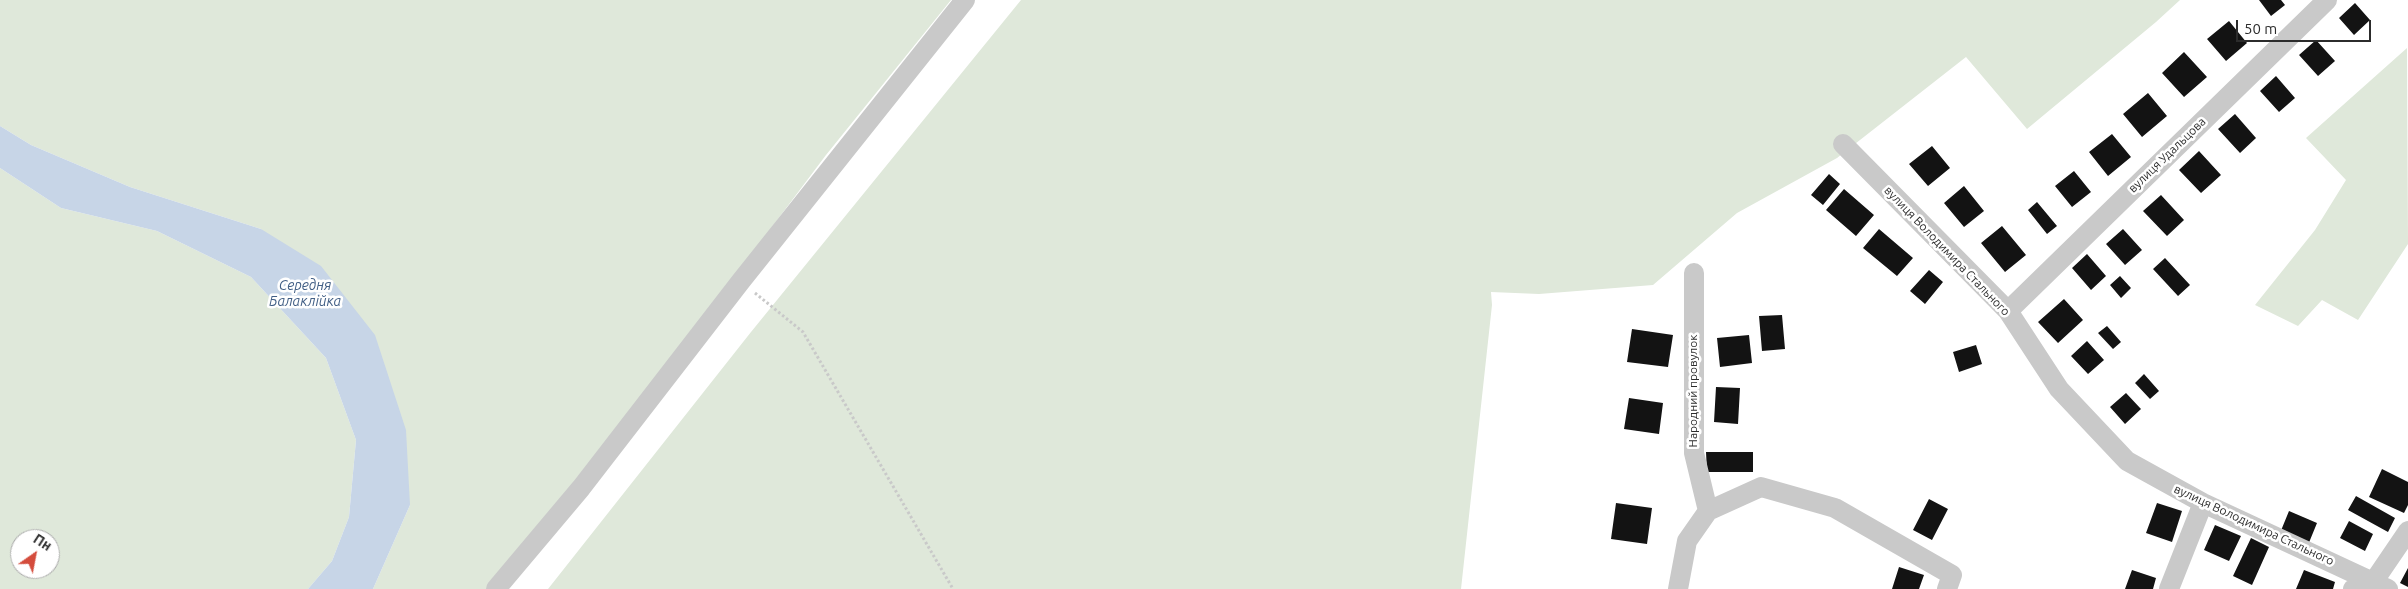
<!DOCTYPE html>
<html>
<head>
<meta charset="utf-8">
<style>
	body { margin:0 }
	#map { position:relative; width:2408px; height:589px; overflow:hidden; background:#fff; font-family:Ubuntu,sans-serif }
	canvas { display:block }
	.north { position:absolute; left:10px; top:529px; width:50px; height:50px; box-sizing:border-box; background:#fff; border:1px solid #ababab; border-radius:50%; rotate:33deg; font-size:14px; font-weight:700; line-height:20px; text-align:center; color:#2c2c2c }
	.north::after { content:''; display:block; margin:auto; width:18px; height:22px; background:#d44c3c; clip-path:polygon(50% 0,100% 100%,50% 72%,0 100%) }
	.scale { position:absolute; left:2236px; top:20px; width:135px; height:22px; box-sizing:border-box; border:2px solid #2c2c2c; border-top:0; padding-left:6px; font-size:15px; line-height:18px; white-space:nowrap; color:#2c2c2c; -webkit-text-stroke:4px #fff; paint-order:stroke }
</style>
</head>
<body>
<div id="map">
<canvas width="2408" height="589"></canvas>
<div class="north">Пн</div>
<div class="scale">50 m</div>
</div>
<script>
const ctx = document.querySelector('canvas').getContext('2d');
ctx.lineJoin = 'round';
function fillPath(path, color) { ctx.fillStyle = color; ctx.fill(path, 'evenodd'); }
const shape = rows => new Path2D(rows.map(r => 'M' + r).join(''));
function trace(path, color, width, dash) { ctx.strokeStyle = color; ctx.lineWidth = width; ctx.lineCap = dash ? 'butt' : 'round'; ctx.setLineDash(dash || []); ctx.stroke(path); }
function label(font, color, halo, rows, align = 'center') {
  ctx.font = font + ' Ubuntu,sans-serif'; ctx.lineWidth = 5; ctx.setLineDash([]); ctx.textBaseline = 'middle'; ctx.strokeStyle = halo; ctx.fillStyle = color; for (const [text, x, y, turn = 0] of rows) {
    ctx.save(); ctx.translate(x, y); ctx.rotate((+turn || 0) * Math.PI / 180); ctx.textAlign = isNaN(turn) ? turn : align; if (halo) ctx.strokeText(text, 0, 0); ctx.fillText(text, 0, 0); ctx.restore();
  }
}
fillPath(shape([
	[0,0,951,0,826,155,657,380,490,589,373,589,410,505,261,229,130,187,31,145,0,126],
	[1021,0,2180,0,2156,22,2027,129,1966,57,1837,158,1737,213,1653,285,1539,294,1491,292,1492,305,1461,589,548,589,751,332],
	[2407,48,2408,244,2358,320,2322,300,2298,326,2255,305,2315,230,2346,180,2306,138],
	[0,168,61,208,157,231,251,277,326,358,356,440,349,517,332,561,308,589,0,589],
	[20,539,50,539,50,569,20,569]
]), '#dfe8da');
fillPath(shape([
	[0,126,31,145,130,187,261,229,321,266,375,335,406,430,410,505,373,589,308,589,332,561,349,517,356,440,326,358,251,277,157,231,61,208,0,168]
]), '#c7d5e7');
fillPath(shape([
	[2259,0,2281,0,2285,5,2271,16],
	[2355,3,2370,20,2354,35,2339,18],
	[2229,21,2247,43,2226,61,2207,39],
	[2316,40,2335,61,2318,76,2299,55],
	[2184,52,2207,77,2184,97,2162,73],
	[2276,76,2295,98,2279,112,2260,91],
	[2148,93,2167,116,2142,137,2123,114],
	[2235,114,2256,138,2240,153,2218,129],
	[2112,134,2131,157,2108,176,2089,152],
	[1932,146,1950,168,1928,186,1909,164],
	[2199,151,2221,175,2201,193,2179,170],
	[2074,171,2091,192,2072,207,2055,186],
	[1829,174,1840,184,1823,205,1811,195],
	[1964,186,1984,211,1964,227,1944,203],
	[1844,189,1874,215,1856,236,1826,210],
	[2161,195,2184,220,2167,236,2143,211],
	[2037,202,2057,226,2047,234,2028,210],
	[2002,226,2026,255,2005,272,1981,243],
	[1879,229,1913,258,1897,276,1863,248],
	[2123,229,2142,250,2125,265,2106,244],
	[2087,254,2106,276,2091,290,2072,268],
	[2165,258,2190,285,2178,296,2153,269],
	[1929,270,1943,282,1925,304,1910,291],
	[2120,276,2131,288,2121,298,2110,285],
	[2064,299,2083,320,2058,343,2038,322],
	[1782,315,1785,349,1762,351,1759,316],
	[2107,326,2121,342,2113,349,2098,333],
	[1632,329,1673,335,1668,367,1627,362],
	[1749,335,1752,363,1720,367,1717,338],
	[2087,341,2104,360,2088,374,2071,356],
	[1976,345,1982,364,1959,372,1953,352],
	[2144,374,2159,391,2150,399,2135,383],
	[1716,387,1740,388,1738,424,1714,422],
	[2126,393,2141,409,2125,424,2110,407],
	[1629,398,1663,403,1659,434,1624,429],
	[1706,452,1753,452,1753,472,1707,472],
	[2382,469,2408,482,2408,505,2404,513,2369,497],
	[2356,496,2395,518,2388,532,2348,510],
	[1929,499,1948,509,1932,540,1913,530],
	[1616,503,1652,508,1647,544,1611,539],
	[2157,503,2182,511,2172,542,2146,533],
	[2289,511,2317,523,2308,545,2280,533],
	[2349,521,2373,534,2365,551,2340,538],
	[2215,525,2241,536,2229,561,2204,550],
	[2251,538,2269,547,2252,585,2233,576],
	[1899,567,1924,575,1919,589,1892,589],
	[2408,568,2408,587,2400,583],
	[2132,570,2156,578,2153,589,2125,589],
	[2304,570,2335,582,2333,589,2296,589]
]), '#131313');
trace(shape([
	[755,293,803,332,953,589]
]), '#c9c9c9', 3, [2.5, 2.5]);
trace(shape([
	[1843,144,2008,311,2059,389,2127,461,2203,503,2388,589],
	[2008,311,2327,0],
	[1708,511,1761,487,1835,508,1952,575,1947,589],
	[496,589,581,488,741,281,965,0],
	[1678,589,1687,541,1708,511,1694,453,1694,273],
	[2169,589,2203,503],
	[2353,589,2374,581,2408,531]
]), '#c9c9c9', 20);
label('12px', '#2c2c2c', '#fff', [
	["вулиця Удальцова",2167,155,-44],
	["вулиця Володимира Стального",1947,251,46],
	["Народний провулок",1693,391,-90],
	["вулиця Володимира Стального",2254,525,25]
]);
label('italic 14px', '#425f85', '#fff', [
	["Середня",305,285],
	["Балаклійка",305,301]
]);
</script>
</body>
</html>
